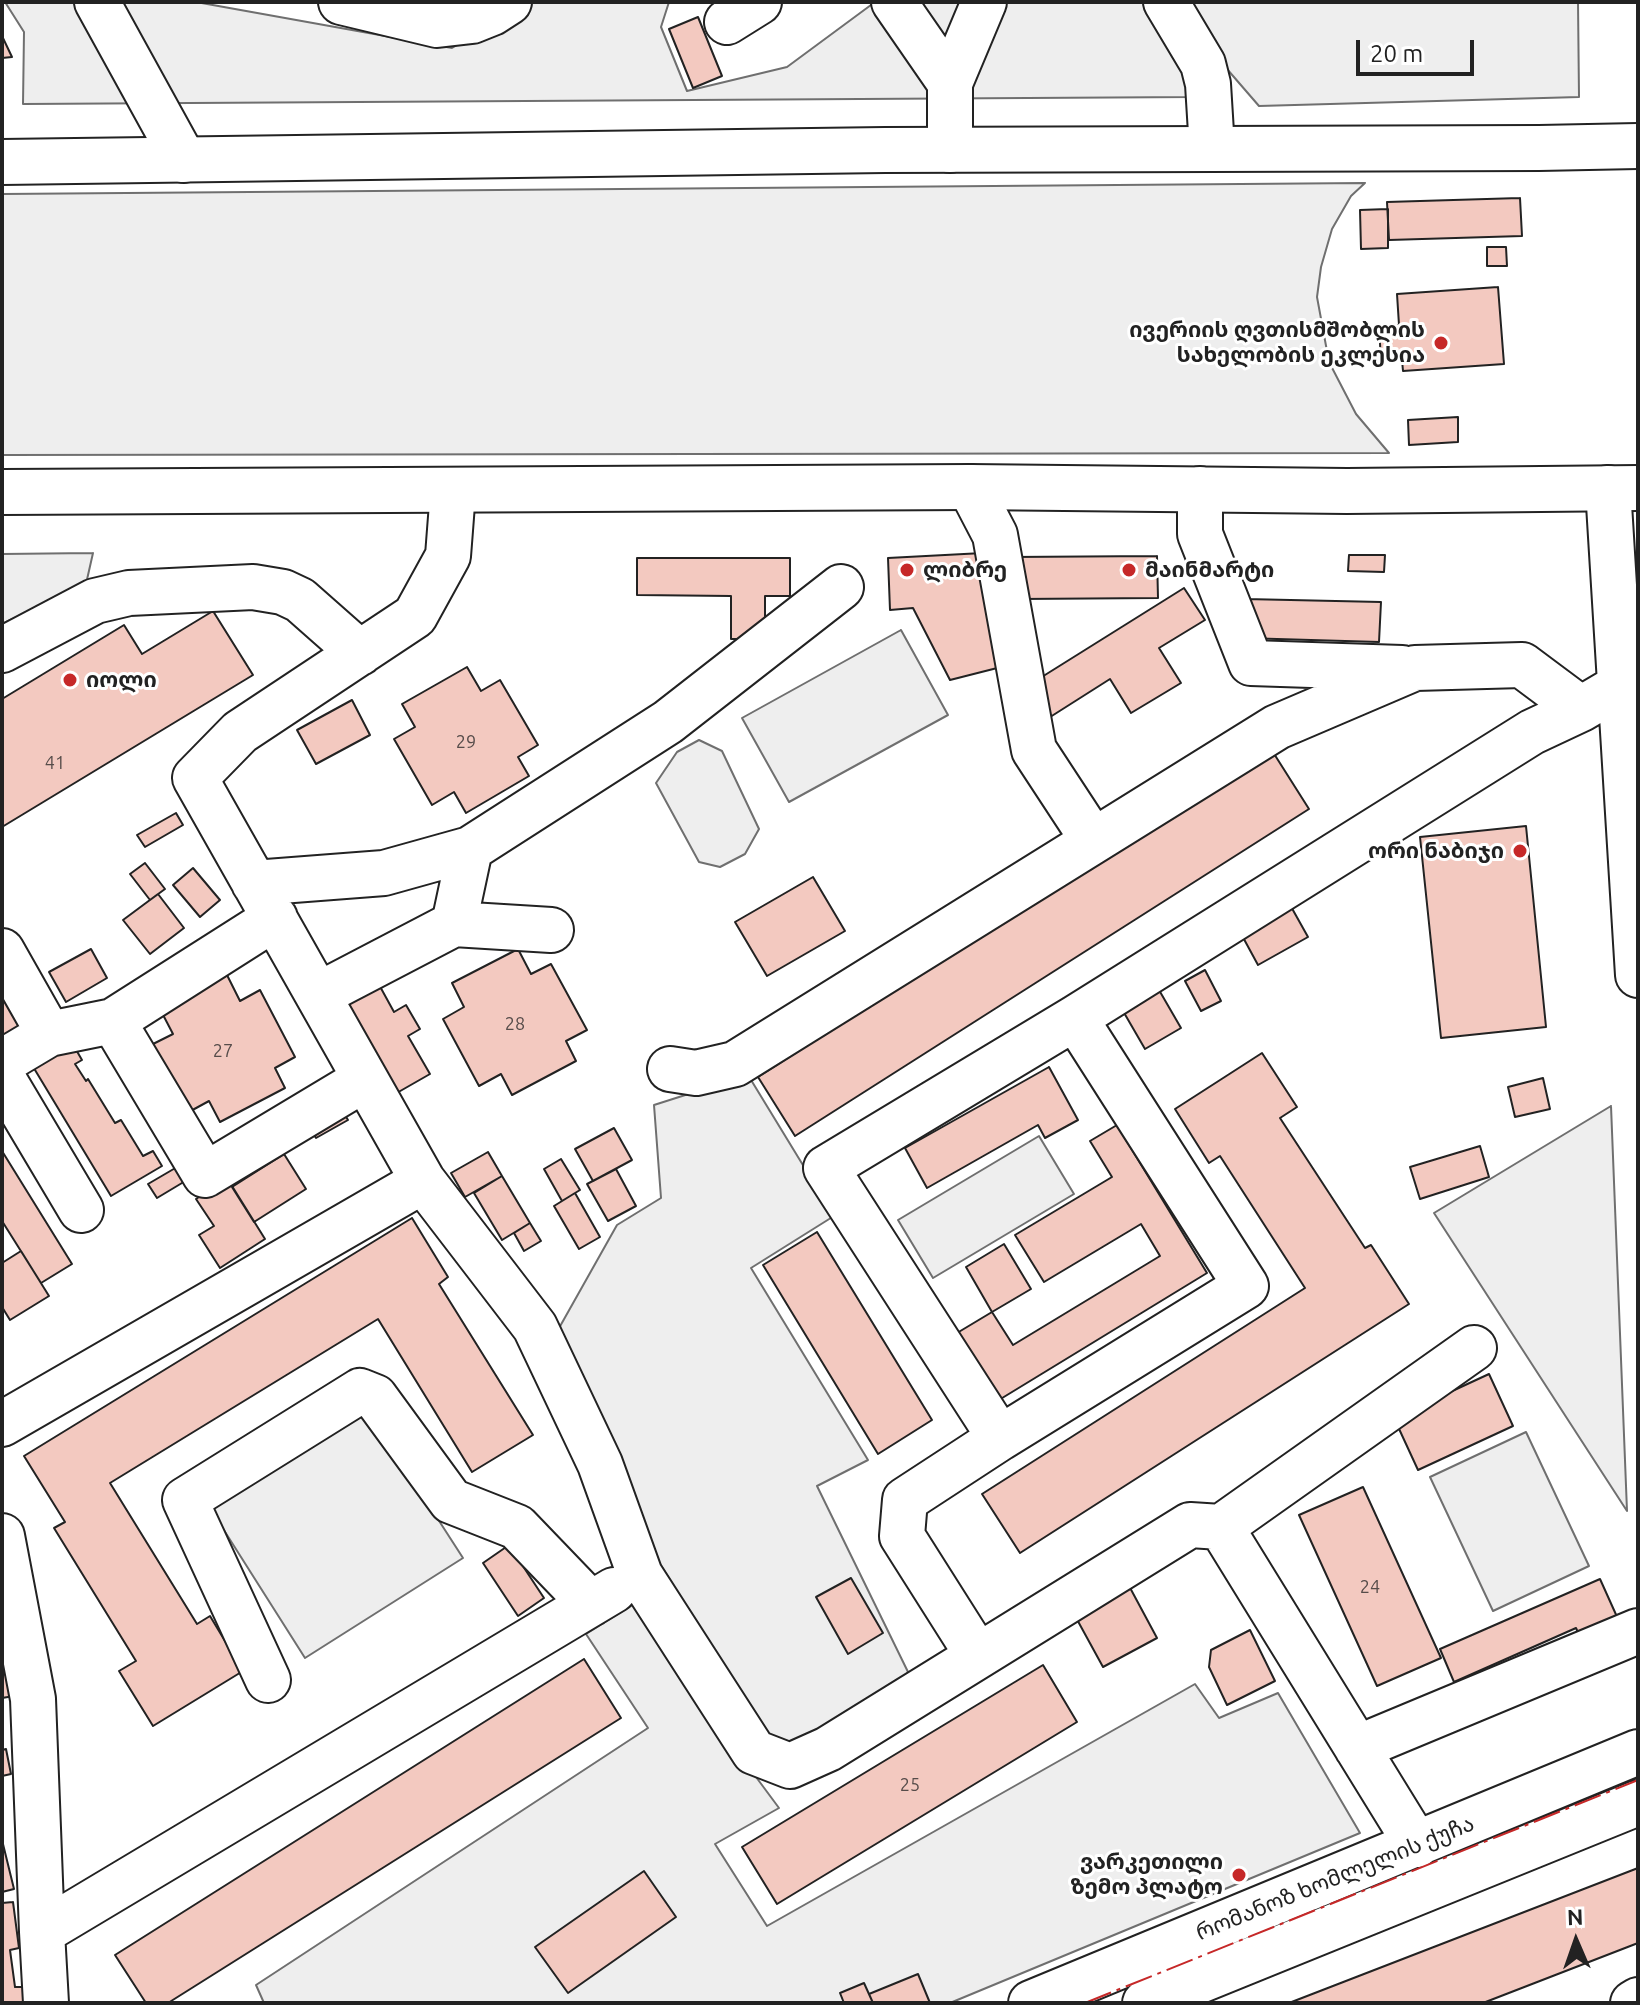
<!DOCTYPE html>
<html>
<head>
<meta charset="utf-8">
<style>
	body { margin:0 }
	#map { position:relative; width:1640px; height:2005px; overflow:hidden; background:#fff; font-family:Ubuntu,sans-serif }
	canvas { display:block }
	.frame { position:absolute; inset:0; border:4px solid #222; pointer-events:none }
	.north { position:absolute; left:1536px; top:1901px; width:80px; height:80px; -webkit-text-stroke:6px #fff; paint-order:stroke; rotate:358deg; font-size:22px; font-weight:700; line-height:32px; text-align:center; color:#222 }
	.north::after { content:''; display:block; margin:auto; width:28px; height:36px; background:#222; clip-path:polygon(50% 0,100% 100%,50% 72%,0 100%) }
	.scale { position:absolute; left:1356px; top:40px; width:118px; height:36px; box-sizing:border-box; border:4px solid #222; border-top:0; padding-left:10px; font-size:24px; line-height:28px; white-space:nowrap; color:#222; -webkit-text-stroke:6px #fff; paint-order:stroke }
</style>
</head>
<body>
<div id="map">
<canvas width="1640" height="2005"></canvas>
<div class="frame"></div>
<div class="north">N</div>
<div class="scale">20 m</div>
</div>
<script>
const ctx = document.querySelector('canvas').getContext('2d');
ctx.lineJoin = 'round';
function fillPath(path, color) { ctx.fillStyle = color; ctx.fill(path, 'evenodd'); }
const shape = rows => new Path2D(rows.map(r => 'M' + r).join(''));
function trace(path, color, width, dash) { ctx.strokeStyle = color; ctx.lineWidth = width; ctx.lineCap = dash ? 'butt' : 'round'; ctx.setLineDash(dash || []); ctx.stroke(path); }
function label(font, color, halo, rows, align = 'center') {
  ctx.font = font + ' Ubuntu,"Noto Sans Georgian",sans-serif'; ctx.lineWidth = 6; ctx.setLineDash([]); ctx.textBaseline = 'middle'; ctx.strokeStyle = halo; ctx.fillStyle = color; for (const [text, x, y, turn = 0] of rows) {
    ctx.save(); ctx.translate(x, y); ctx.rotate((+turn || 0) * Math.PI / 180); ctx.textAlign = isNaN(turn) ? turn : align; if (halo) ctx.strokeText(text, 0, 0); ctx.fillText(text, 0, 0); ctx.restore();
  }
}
const green = shape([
	[5,2,196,2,452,48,529,2,669,2,661,27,687,91,787,67,875,2,1148,2,1195,97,23,104,24,32,5,2],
	[1195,2,1578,2,1579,97,1259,106,1214,54,1192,6,1195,2],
	[1365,183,1351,196,1332,229,1321,267,1317,297,1329,362,1356,414,1389,453,2,455,2,194,1365,183],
	[93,553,86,584,2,624,2,554,93,553],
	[901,630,948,715,789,802,742,718,901,630],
	[699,740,722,751,759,829,745,854,720,867,699,862,656,783,677,752,699,740],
	[748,1075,834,1216,751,1268,868,1460,817,1486,909,1674,780,1757,647,1543,554,1337,617,1225,661,1198,654,1105,748,1075],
	[1611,1106,1627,1511,1434,1213,1611,1106],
	[1039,1136,1074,1194,933,1278,898,1220,1039,1136],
	[365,1406,463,1558,305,1658,208,1505,365,1406],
	[1526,1432,1589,1566,1493,1611,1430,1477,1526,1432],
	[634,1604,696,1696,779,1808,715,1844,767,1926,1195,1684,1219,1718,1278,1693,1360,1833,950,2003,264,2003,256,1985,648,1728,586,1634,634,1604]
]);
fillPath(green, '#eee');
trace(green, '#6f6f6f', 2);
const building = shape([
	[698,17,722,76,693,88,669,29,698,17],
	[2,36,12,57,2,58,2,36],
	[1520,198,1522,236,1389,240,1387,202,1520,198],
	[1388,209,1388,248,1361,249,1360,210,1388,209],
	[1487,247,1506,247,1507,266,1487,266,1487,247],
	[1498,287,1504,364,1403,371,1402,360,1381,361,1379,326,1399,325,1397,294,1498,287],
	[1458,417,1458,442,1409,445,1408,420,1458,417],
	[983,553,1009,665,950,680,913,608,890,610,888,558,983,553],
	[1349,555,1385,555,1384,572,1348,571,1349,555],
	[1157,556,1158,598,1019,599,1011,557,1157,556],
	[637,558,790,558,790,596,765,596,765,639,731,639,731,596,637,595,637,558],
	[1184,588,1205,620,1159,648,1181,683,1131,713,1110,679,1036,726,1029,685,1184,588],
	[1245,599,1381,602,1379,642,1243,638,1245,599],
	[213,611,253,675,2,827,2,699,124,625,142,654,213,611],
	[467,667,481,691,500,680,538,745,518,757,529,776,466,813,454,792,432,805,394,739,415,727,402,704,467,667],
	[352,700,370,735,316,764,297,730,352,700],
	[1271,749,1309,809,795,1136,758,1077,1271,749],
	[176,813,183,825,145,847,137,835,176,813],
	[1526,826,1546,1027,1441,1038,1420,837,1526,826],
	[145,863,165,889,150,900,130,874,145,863],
	[193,868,220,900,200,917,173,885,193,868],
	[813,877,845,931,767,976,735,922,813,877],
	[158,894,184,928,150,954,123,920,158,894],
	[1289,903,1308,937,1258,965,1239,930,1289,903],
	[91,949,107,978,66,1002,49,972,91,949],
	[518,949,531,974,551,964,587,1030,566,1041,576,1061,512,1095,501,1074,479,1086,443,1019,464,1007,452,983,518,949],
	[1205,970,1221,1001,1201,1011,1185,981,1205,970],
	[227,975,240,1001,260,990,295,1057,275,1068,285,1088,220,1122,209,1101,187,1113,151,1045,173,1034,161,1011,227,975],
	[377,981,394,1012,406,1005,420,1029,408,1036,430,1074,395,1094,341,1002,377,981],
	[1159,990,1181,1028,1145,1049,1123,1011,1159,990],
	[19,991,38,1023,2,1043,2,1001,19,991],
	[71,1041,82,1060,75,1064,86,1081,88,1079,115,1123,121,1120,143,1156,153,1151,162,1166,111,1196,32,1065,71,1041],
	[1262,1053,1297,1107,1280,1118,1365,1248,1371,1245,1409,1304,1020,1553,982,1494,1305,1288,1220,1156,1209,1163,1175,1109,1262,1053],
	[1049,1067,1078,1120,1045,1138,1038,1125,927,1188,905,1148,1049,1067],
	[1543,1078,1550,1109,1515,1117,1508,1087,1543,1078],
	[337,1102,348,1120,316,1138,305,1121,337,1102],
	[1117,1125,1207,1273,994,1403,952,1336,992,1312,1013,1345,1160,1256,1141,1224,1044,1282,1015,1235,1112,1177,1090,1141,1117,1125],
	[614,1128,632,1160,593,1181,575,1149,614,1128],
	[1480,1146,1489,1177,1420,1199,1410,1167,1480,1146],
	[2,1151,72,1264,41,1283,2,1221,2,1151],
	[488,1152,502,1176,465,1197,451,1173,488,1152],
	[284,1154,306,1189,254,1222,232,1187,284,1154],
	[561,1159,580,1190,562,1201,544,1169,561,1159],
	[189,1160,197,1174,157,1198,148,1184,189,1160],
	[616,1169,636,1206,608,1221,587,1184,616,1169],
	[502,1176,530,1223,502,1240,474,1193,502,1176],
	[227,1178,265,1239,220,1268,199,1235,214,1226,196,1199,227,1178],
	[575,1193,600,1237,579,1249,554,1206,575,1193],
	[412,1218,448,1277,439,1284,533,1435,472,1472,378,1319,110,1483,197,1624,210,1616,243,1671,153,1726,119,1671,136,1661,54,1528,65,1522,24,1456,412,1218],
	[530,1223,541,1241,524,1251,514,1233,530,1223],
	[817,1232,932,1420,878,1454,763,1265,817,1232],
	[1004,1244,1031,1289,992,1312,966,1267,1004,1244],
	[21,1251,49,1296,10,1320,2,1307,2,1263,21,1251],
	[1489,1374,1513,1426,1418,1470,1394,1418,1489,1374],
	[1363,1487,1441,1658,1377,1686,1299,1515,1363,1487],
	[509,1545,544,1598,518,1616,483,1563,509,1545],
	[851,1578,883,1633,848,1654,816,1597,851,1578],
	[1600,1579,1618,1619,1580,1637,1576,1628,1454,1682,1440,1649,1600,1579],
	[1128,1584,1157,1638,1103,1667,1074,1614,1128,1584],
	[2,1615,14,1696,2,1698,2,1615],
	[1250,1630,1275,1681,1227,1705,1209,1667,1211,1650,1250,1630],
	[584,1659,621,1718,168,2003,146,2003,115,1955,584,1659],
	[1043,1665,1077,1722,777,1904,742,1847,1043,1665],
	[6,1749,11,1774,2,1776,2,1750,6,1749],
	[2,1840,14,1889,2,1892,2,1840],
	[1638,1868,1638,1943,1483,2003,1289,2003,1638,1868],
	[644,1871,676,1917,568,1993,535,1947,644,1871],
	[13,1902,19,1948,10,1950,15,1987,25,1987,27,2003,2,2003,2,1903,13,1902],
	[918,1974,930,2003,873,2003,869,1994,918,1974],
	[864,1983,873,2003,844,2003,840,1993,864,1983]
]);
fillPath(building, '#f3c9c0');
trace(building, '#222', 2);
const minor = shape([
	[97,2,184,160],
	[341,2,437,25,472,21,492,13,509,2],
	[894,2,950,83,950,150],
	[1166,2,1203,64,1208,84,1212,149],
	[727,22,759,2],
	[950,83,984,2],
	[970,487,995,535,1034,750,1093,840],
	[1608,488,1638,975],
	[1200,489,1200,534,1251,663,1402,668],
	[453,491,448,556,415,616,240,732,195,778,423,1181,535,1327,600,1464,640,1575,754,1752,790,1766,828,1749,1190,1525,1221,1527,1474,1348],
	[2,650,95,601,129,593,253,587,283,592,300,600,360,653],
	[254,883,384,873,470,849,668,722,841,587],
	[454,924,551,930],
	[2,951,49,1034],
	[318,995,454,924,470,849],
	[113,1021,205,1175,365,1079],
	[2,1062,49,1034,113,1021,275,918],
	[670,1069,696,1073,735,1064,1277,727,1415,668,1522,665,1581,709],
	[2,1077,81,1210],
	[2,1424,423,1181],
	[1000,1438,826,1168,1075,1018,1532,732,1581,709,1620,686,1638,679],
	[1221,1527,1417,1845],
	[2,1536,33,1699,42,1932,46,2003],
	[978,1656,902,1536,905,1500,1000,1438,1246,1286,1075,1018],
	[268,1680,185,1500,360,1391,375,1397,451,1501,517,1527,591,1604],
	[1357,1748,1638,1631],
	[42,1932,614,1590],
	[1031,2003,1638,1752],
	[1145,2003,1638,1803],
	[1633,2003,1638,2000]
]);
const major = shape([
	[2,162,885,150,1539,148,1638,146],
	[2,492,970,487,1347,491,1638,488]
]);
trace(minor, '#222', 48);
trace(major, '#222', 48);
trace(minor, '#fff', 44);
trace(major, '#fff', 44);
trace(shape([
	[1085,2003,1638,1780]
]), '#c62828', 2, [28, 6, 4, 6]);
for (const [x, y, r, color] of [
	[1441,343,8,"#c62828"],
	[907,570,8,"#c62828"],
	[1129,570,8,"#c62828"],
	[70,680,8,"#c62828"],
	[1520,851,8,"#c62828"],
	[1239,1875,8,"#c62828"]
]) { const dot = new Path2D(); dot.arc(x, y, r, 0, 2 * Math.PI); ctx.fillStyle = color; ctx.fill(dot); trace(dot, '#fff', 3); }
label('18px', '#564c4a', null, [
	["29",466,742],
	["41",55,763],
	["28",515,1024],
	["27",223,1051],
	["24",1370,1587],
	["25",910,1785]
]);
label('bold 22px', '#222', '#fff', [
	["ივერიის ღვთისმშობლის",1425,330],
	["სახელობის ეკლესია",1425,355],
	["ლიბრე",923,570,"left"],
	["მაინმარტი",1145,570,"left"],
	["იოლი",86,680,"left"],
	["ორი ნაბიჯი",1504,851],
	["ვარკეთილი",1223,1862],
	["ზემო პლატო",1223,1887]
], 'right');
label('22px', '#222', '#fff', [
	["რომანოზ ხომლელის ქუჩა",1335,1878,-22]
]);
</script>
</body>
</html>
